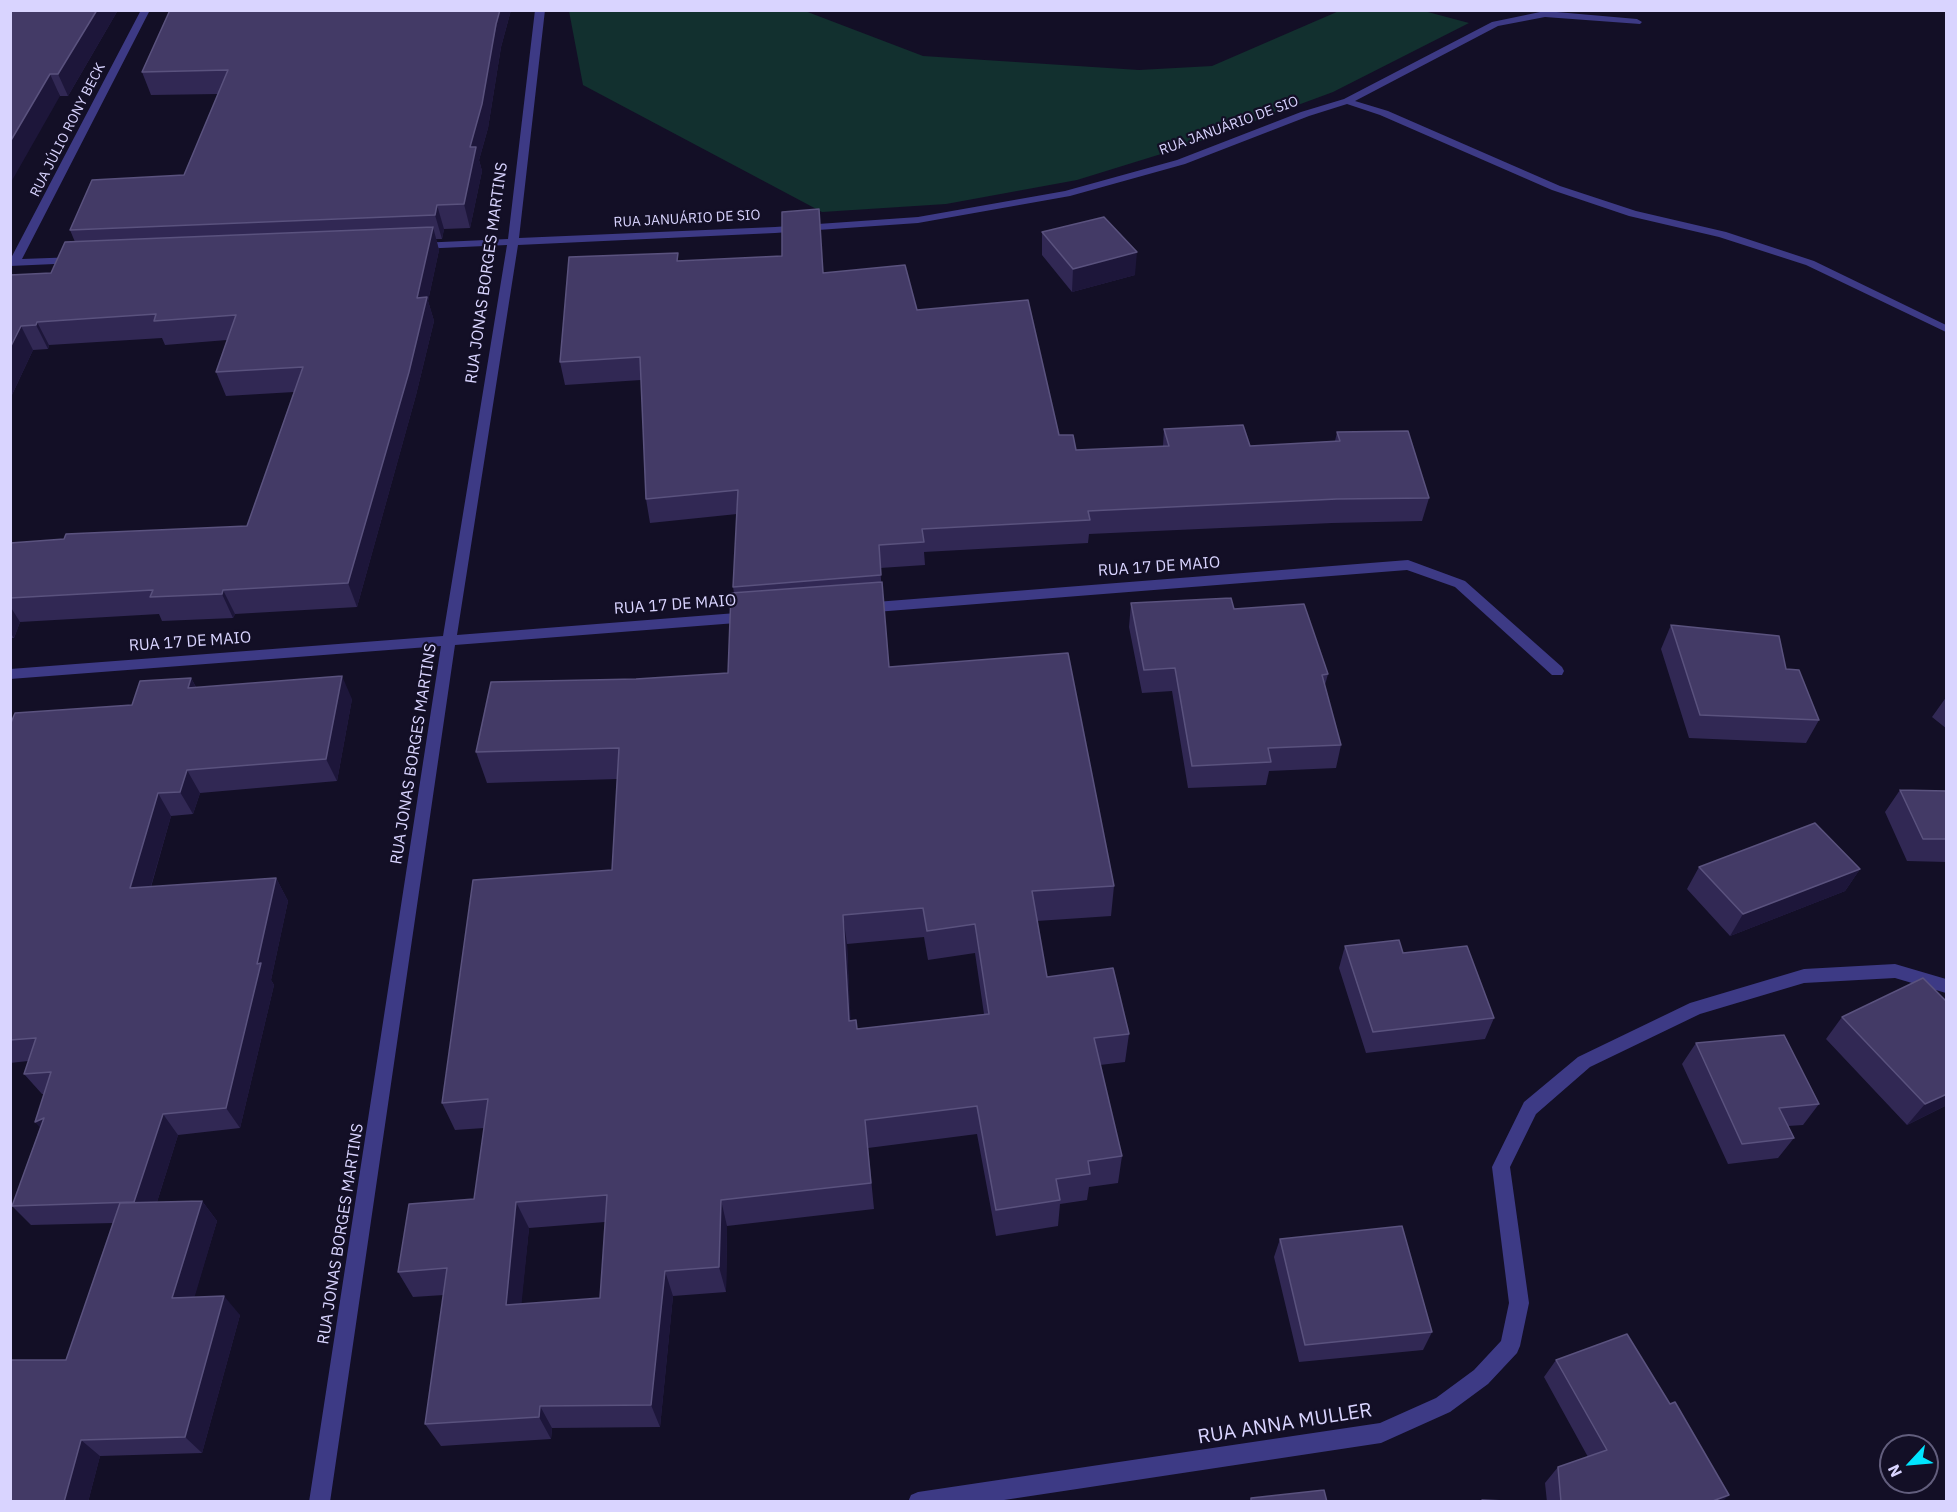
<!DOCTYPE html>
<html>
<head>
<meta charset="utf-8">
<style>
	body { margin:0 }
	#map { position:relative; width:1957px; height:1512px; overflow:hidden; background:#130f26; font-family:"IBM Plex Sans",sans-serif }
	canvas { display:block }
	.frame { position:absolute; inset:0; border:12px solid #d9d4ff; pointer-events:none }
	.north { position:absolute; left:1879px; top:1434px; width:60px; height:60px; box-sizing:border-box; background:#130f26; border:2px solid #625e7d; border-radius:50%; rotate:244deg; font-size:16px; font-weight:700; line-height:24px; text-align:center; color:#d9d4ff }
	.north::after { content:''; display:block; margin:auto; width:21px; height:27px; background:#00e5ff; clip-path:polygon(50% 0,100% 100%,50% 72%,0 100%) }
</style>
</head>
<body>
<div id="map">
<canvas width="1957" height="1512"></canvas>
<div class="frame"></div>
<div class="north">N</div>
</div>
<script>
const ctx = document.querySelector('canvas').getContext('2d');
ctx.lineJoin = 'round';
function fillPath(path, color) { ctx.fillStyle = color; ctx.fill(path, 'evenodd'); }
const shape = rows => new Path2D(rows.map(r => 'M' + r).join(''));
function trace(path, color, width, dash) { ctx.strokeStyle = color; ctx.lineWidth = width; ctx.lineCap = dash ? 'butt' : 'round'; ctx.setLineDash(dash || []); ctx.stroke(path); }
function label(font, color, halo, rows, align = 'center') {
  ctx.font = font + ' "IBM Plex Sans",sans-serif'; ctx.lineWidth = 4.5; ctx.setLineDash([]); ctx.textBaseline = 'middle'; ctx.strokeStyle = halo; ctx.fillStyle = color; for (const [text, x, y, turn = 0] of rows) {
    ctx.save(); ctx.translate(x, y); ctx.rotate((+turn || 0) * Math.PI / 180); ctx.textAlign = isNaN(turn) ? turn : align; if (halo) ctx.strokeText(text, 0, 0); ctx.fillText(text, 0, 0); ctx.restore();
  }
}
fillPath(shape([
	[569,11,805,11,923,56,1139,70,1212,66,1339,11,1424,11,1469,23,1333,92,1187,146,1077,180,946,204,822,212,583,85]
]), '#12302f');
fillPath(shape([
	[141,10,150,10,22,259,77,257,83,260,77,263,10,266,10,260,141,10],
	[535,10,545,10,519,238,775,227,918,217,1065,191,1177,160,1301,112,1344,99,1492,22,1545,11,1637,19,1642,22,1640,24,1545,17,1498,26,1355,101,1388,111,1560,186,1636,211,1726,232,1814,261,1946,325,1946,332,1806,265,1719,237,1629,216,1552,190,1380,115,1347,104,1309,116,1185,164,1070,196,918,223,775,233,518,245,457,635,749,612,756,617,749,622,455,645,330,1502,309,1502,441,646,10,679,10,669,443,636,507,245,419,249,414,246,419,243,508,239,535,10],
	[1408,560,1465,581,1562,667,1564,671,1562,675,1552,675,1455,587,1407,570,863,613,856,608,863,603,1408,560],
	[1895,964,1946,979,1946,993,1895,978,1804,983,1700,1014,1590,1067,1536,1114,1510,1167,1529,1303,1520,1346,1517,1353,1488,1384,1450,1412,1381,1443,991,1502,908,1502,911,1495,918,1492,1380,1423,1436,1398,1474,1370,1501,1341,1509,1303,1492,1167,1524,1102,1578,1057,1690,1003,1804,969,1895,964]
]), '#3d3a85');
fillPath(shape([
	[10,10,118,10,68,96,60,96],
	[170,10,511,10,501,47,488,128,479,160,482,171,470,228,444,229,442,239,436,239,439,250,428,301,434,321,416,395,357,607,235,614,233,618,162,621,159,614,20,622,14,638,10,638,10,543,247,526,294,392,226,396,216,372,227,340,165,345,162,338,49,345,48,349,33,350,10,399,10,275,51,273,75,242,70,230,184,175,218,94,151,95,142,72],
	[1042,232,1135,275,1072,292,1042,255],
	[679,260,824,273,917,310,1076,450,1163,446,1164,429,1250,446,1335,441,1337,432,1429,498,1422,521,1332,523,1089,534,1088,543,924,552,925,565,880,568,889,667,1114,886,1111,916,1037,921,1047,977,1129,1034,1125,1062,1100,1065,1122,1156,1118,1183,1089,1187,1087,1200,1060,1204,1058,1226,996,1236,977,1134,868,1148,874,1209,727,1226,726,1292,673,1296,660,1427,552,1428,551,1439,441,1446,425,1424,444,1295,413,1297,398,1272,474,1199,484,1128,455,1130,442,1103,612,870,617,779,487,783,476,752,636,679,728,673,734,593,733,587,737,514,650,523,646,499,641,380,565,385,560,362],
	[924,937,928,960,975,953,984,1014,857,1029,850,1020,847,944],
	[605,1222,600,1298,521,1304,529,1228],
	[1131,603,1234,609,1328,674,1325,685,1341,745,1336,768,1269,771,1266,785,1188,788,1172,691,1142,693,1129,627],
	[1671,625,1786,669,1819,720,1806,743,1689,738,1661,649],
	[191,678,196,687,352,699,337,781,200,793,193,814,171,816,151,887,276,878,288,901,271,980,274,985,240,1128,178,1135,157,1202,202,1201,217,1221,194,1297,240,1315,202,1453,100,1456,88,1502,66,1360,113,1223,31,1225,12,1206,40,1128,44,1094,42,1094,24,1074,28,1061,10,1063,10,725,132,705],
	[1947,696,1947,729,1932,717],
	[1900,790,1947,791,1947,862,1907,861,1885,812],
	[1699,867,1860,869,1845,891,1730,936,1687,889],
	[1345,946,1494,1018,1485,1039,1366,1053,1339,968],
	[1842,1017,1947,1105,1907,1125,1826,1039],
	[1696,1043,1819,1104,1803,1125,1788,1126,1794,1138,1778,1158,1728,1164,1682,1064],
	[1280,1239,1432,1332,1423,1350,1299,1362,1274,1257],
	[1556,1360,1722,1502,1547,1502,1545,1483,1558,1467,1588,1457,1544,1377]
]), '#312854');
fillPath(shape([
	[97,10,118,10,68,96,58,74],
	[500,10,511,10,501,47,488,128,479,160,482,171,470,228,464,204,470,147],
	[50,74,60,96,10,184,10,142],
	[437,205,444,229,442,239,435,215],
	[433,227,439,250,428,301,434,321,416,395,357,607,348,583],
	[1137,252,1135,275,1072,292,1073,269],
	[37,322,49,345,48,349,36,325],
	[21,326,33,350,10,399,10,348],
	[223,590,235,614,233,618,222,594],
	[10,606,20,622,14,638,10,632],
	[342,676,352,699,337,781,326,759],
	[191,678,203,701,188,688],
	[187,770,200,793,193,814,180,792],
	[158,793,171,816,144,910,130,888],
	[1860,869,1845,891,1730,936,1743,914],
	[276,878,288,901,271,980,274,985,240,1128,226,1108],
	[843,915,847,944,852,1049,849,1021],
	[1947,1094,1947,1105,1907,1125,1925,1104],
	[163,1114,178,1135,151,1221,134,1202],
	[44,1118,53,1142,35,1122],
	[721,1200,727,1226,726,1292,719,1267],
	[202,1201,217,1221,189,1316,172,1298],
	[516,1202,529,1228,519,1329,506,1305],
	[665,1271,673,1296,660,1427,651,1405],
	[224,1296,240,1315,202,1453,185,1437],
	[540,1406,552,1428,551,1439,539,1417],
	[81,1440,100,1456,88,1502,64,1502],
	[1729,1495,1722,1502,1710,1502]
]), '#1d163a');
const building = shape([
	[10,10,97,10,58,74,50,74,10,142,10,10],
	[170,10,500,10,496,24,482,104,470,147,476,147,464,204,437,205,435,215,70,230,92,180,184,175,228,70,142,72,170,10],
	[819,209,823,273,905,265,917,310,1028,300,1059,435,1073,435,1076,450,1169,446,1164,429,1243,425,1250,446,1340,441,1337,432,1408,431,1429,498,1337,499,1088,511,1090,520,922,529,924,542,879,545,881,575,733,587,738,490,646,499,640,357,560,362,569,257,678,253,677,261,782,256,782,212,819,209],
	[1104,217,1137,252,1073,269,1042,232,1104,217],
	[433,227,417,298,427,297,409,372,348,583,223,590,222,594,150,597,153,590,10,598,10,543,64,539,66,534,247,526,303,367,216,372,236,315,154,321,156,314,37,322,36,325,21,326,10,348,10,275,51,273,65,242,433,227],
	[882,582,889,667,1068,653,1114,886,1032,891,1047,977,1113,968,1129,1034,1094,1038,1122,1156,1088,1161,1090,1174,1056,1179,1060,1200,996,1210,977,1106,865,1120,871,1183,721,1200,719,1267,665,1271,651,1405,540,1406,539,1417,425,1424,447,1268,398,1272,409,1204,474,1199,488,1099,442,1103,473,880,612,870,619,748,476,752,491,682,636,679,728,673,731,593,882,582],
	[923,908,927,931,975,924,989,1014,857,1029,856,1020,849,1021,843,915,923,908],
	[607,1195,600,1298,506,1305,516,1202,607,1195],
	[1231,598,1234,609,1304,604,1328,674,1322,675,1341,745,1268,748,1271,762,1192,766,1175,668,1144,670,1131,603,1231,598],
	[1671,625,1779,636,1786,669,1799,670,1819,720,1700,715,1671,625],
	[342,676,326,759,187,770,180,792,158,793,130,888,276,878,257,964,261,963,226,1108,163,1114,134,1202,12,1206,44,1118,35,1122,51,1072,24,1074,36,1038,10,1040,10,725,15,713,132,705,140,681,191,678,188,688,342,676],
	[1900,790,1947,791,1947,839,1923,839,1900,790],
	[1815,823,1860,869,1743,914,1699,867,1815,823],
	[1399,940,1403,953,1467,946,1494,1018,1373,1032,1345,946,1399,940],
	[1923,978,1947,1002,1947,1094,1925,1104,1842,1017,1923,978],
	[1784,1035,1819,1104,1779,1108,1794,1138,1742,1144,1696,1043,1784,1035],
	[202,1201,172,1298,224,1296,185,1437,81,1440,64,1502,10,1502,10,1363,11,1360,66,1360,120,1203,202,1201],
	[1402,1226,1432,1332,1305,1345,1280,1239,1402,1226],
	[1627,1334,1670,1404,1675,1402,1729,1495,1710,1502,1561,1502,1558,1467,1607,1450,1556,1360,1627,1334],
	[1324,1490,1327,1502,1251,1502,1251,1498,1324,1490],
	[1482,1500,1528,1502,1482,1502,1482,1500]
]);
fillPath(building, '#433a66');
trace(building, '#5a527e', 1.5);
label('14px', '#d9d4ff', '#130f26', [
	["RUA JANUÁRIO DE SIO",1229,126,-20],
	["RUA JÚLIO RONY BECK",68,130,-63],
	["RUA JANUÁRIO DE SIO",687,219,-3]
]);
label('16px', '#d9d4ff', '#130f26', [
	["RUA JONAS BORGES MARTINS",487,273,-82],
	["RUA 17 DE MAIO",1159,567,-4],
	["RUA 17 DE MAIO",675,605,-4],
	["RUA 17 DE MAIO",190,642,-4],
	["RUA JONAS BORGES MARTINS",414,754,-81],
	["RUA JONAS BORGES MARTINS",341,1234,-81]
]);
label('20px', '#d9d4ff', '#130f26', [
	["RUA ANNA MULLER",1285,1424,-9]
]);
</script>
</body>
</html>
